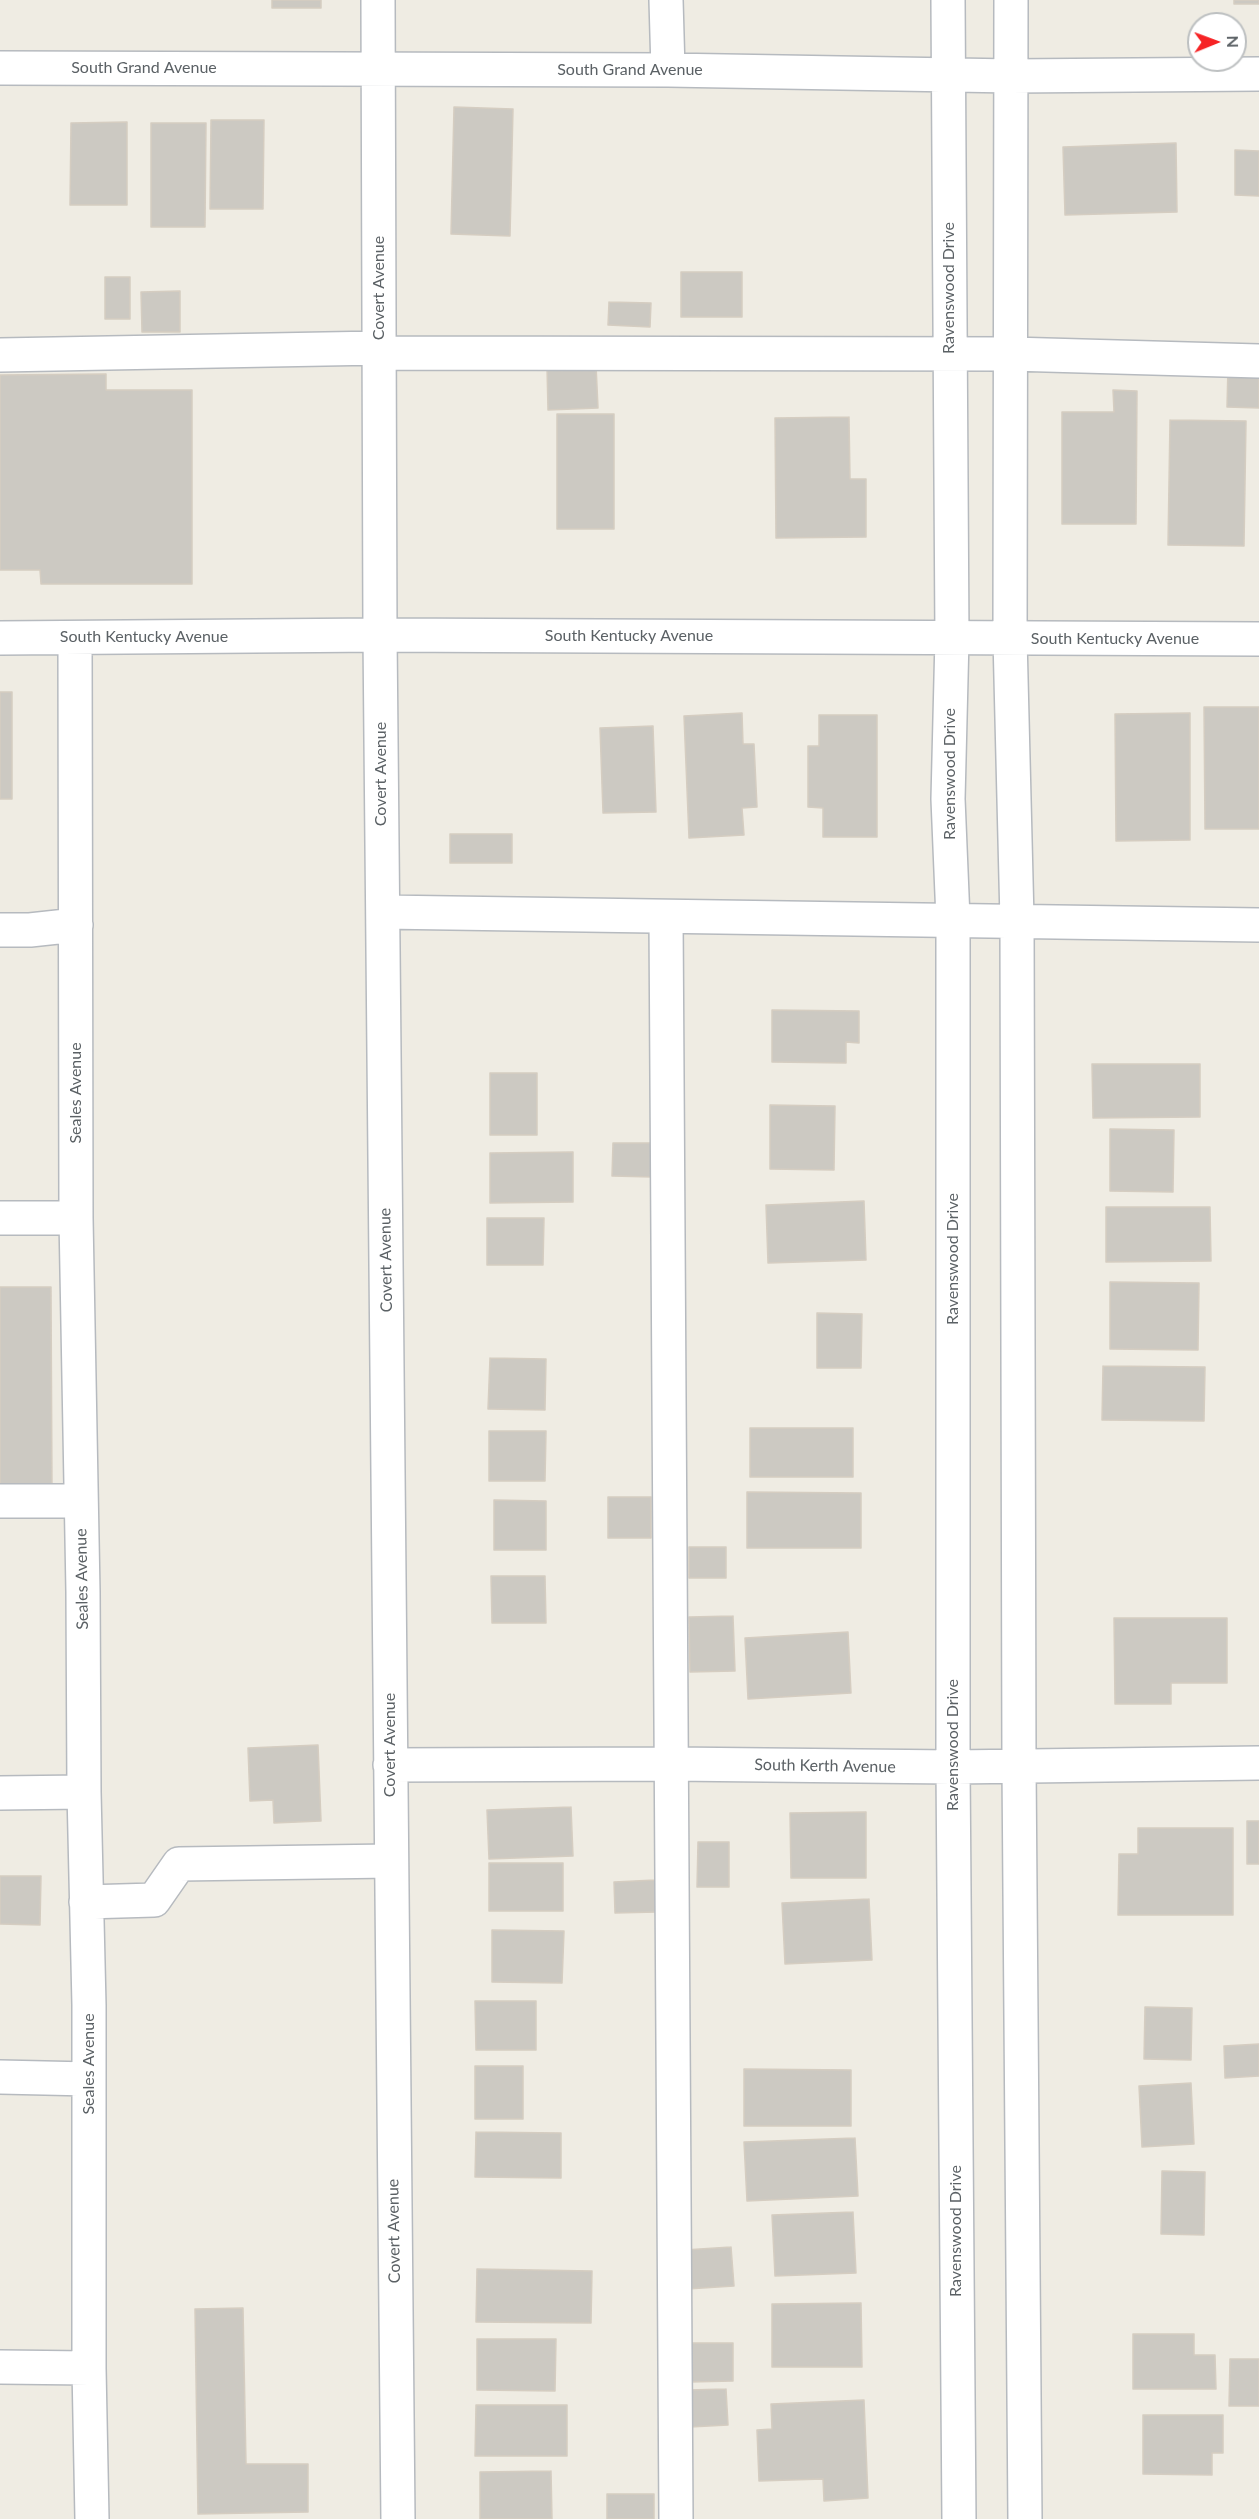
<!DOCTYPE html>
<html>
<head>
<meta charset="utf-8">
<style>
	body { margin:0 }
	#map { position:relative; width:1259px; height:2519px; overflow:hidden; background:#efece3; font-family:Lato,sans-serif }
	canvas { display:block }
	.north { position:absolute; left:1187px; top:12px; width:60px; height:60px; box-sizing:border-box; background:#fff; border:2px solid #bdc0c1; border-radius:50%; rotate:89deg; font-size:16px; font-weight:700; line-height:24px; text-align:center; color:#5b6165 }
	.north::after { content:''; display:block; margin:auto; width:21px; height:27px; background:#f62325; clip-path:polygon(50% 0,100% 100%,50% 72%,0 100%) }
</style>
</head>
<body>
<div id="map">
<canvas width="1259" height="2519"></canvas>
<div class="north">N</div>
</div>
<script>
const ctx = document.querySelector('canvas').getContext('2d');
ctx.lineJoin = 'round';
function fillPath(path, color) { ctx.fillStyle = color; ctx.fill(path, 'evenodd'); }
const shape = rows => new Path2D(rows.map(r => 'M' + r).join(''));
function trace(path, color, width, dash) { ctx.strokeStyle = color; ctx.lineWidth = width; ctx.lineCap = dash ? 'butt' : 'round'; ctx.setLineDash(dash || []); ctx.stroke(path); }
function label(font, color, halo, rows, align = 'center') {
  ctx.font = font + ' Lato,sans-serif'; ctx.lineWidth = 6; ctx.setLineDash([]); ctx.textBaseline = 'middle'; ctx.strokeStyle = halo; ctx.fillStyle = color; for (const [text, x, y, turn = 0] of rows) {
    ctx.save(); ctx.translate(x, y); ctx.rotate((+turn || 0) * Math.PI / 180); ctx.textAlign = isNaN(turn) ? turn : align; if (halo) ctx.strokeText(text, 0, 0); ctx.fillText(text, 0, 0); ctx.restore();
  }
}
const building = shape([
	[272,0,321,0,321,8,272,8,272,0],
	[1234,0,1259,0,1259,4,1234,4,1234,0],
	[454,107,513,109,510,236,451,234,454,107],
	[211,120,264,120,263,209,210,209,211,120],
	[127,122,127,205,70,205,71,123,127,122],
	[151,123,206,123,205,227,151,227,151,123],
	[1176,143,1177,212,1065,215,1063,147,1176,143],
	[1235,150,1259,151,1259,196,1235,195,1235,150],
	[681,272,742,272,742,317,681,317,681,272],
	[105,277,130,277,130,319,105,319,105,277],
	[180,291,180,332,142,332,141,292,180,291],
	[609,302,651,303,650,327,608,325,609,302],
	[596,365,598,408,548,410,547,367,596,365],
	[1228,367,1259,367,1259,408,1227,407,1228,367],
	[106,374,106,390,192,390,192,584,41,584,40,570,0,570,0,375,106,374],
	[1113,390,1137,391,1136,524,1062,524,1062,412,1114,412,1113,390],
	[557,414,614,414,614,529,557,529,557,414],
	[849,417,850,479,866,479,866,537,776,538,775,418,849,417],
	[1170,420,1246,421,1244,546,1168,545,1170,420],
	[0,692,12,692,12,799,0,799,0,692],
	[1204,707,1259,707,1259,829,1205,829,1204,707],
	[742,713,743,744,754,744,757,807,742,808,744,835,689,838,684,716,742,713],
	[1190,713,1190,840,1116,841,1115,714,1190,713],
	[819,715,877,715,877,837,823,837,823,808,808,807,808,746,819,746,819,715],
	[653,726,656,812,603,813,600,728,653,726],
	[450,834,512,834,512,863,450,863,450,834],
	[772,1010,859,1011,859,1043,846,1042,846,1063,772,1062,772,1010],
	[1092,1064,1200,1064,1200,1117,1093,1118,1092,1064],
	[490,1073,537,1073,537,1135,490,1135,490,1073],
	[770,1105,835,1106,834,1170,770,1169,770,1105],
	[1110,1129,1174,1130,1173,1192,1110,1191,1110,1129],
	[613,1143,653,1143,652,1177,612,1176,613,1143],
	[573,1152,573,1202,490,1203,490,1153,573,1152],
	[864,1201,866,1260,768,1263,766,1205,864,1201],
	[1106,1207,1210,1207,1211,1261,1106,1262,1106,1207],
	[487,1218,544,1218,543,1265,487,1265,487,1218],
	[1110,1282,1199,1283,1198,1350,1110,1349,1110,1282],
	[0,1287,51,1287,52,1490,0,1490,0,1287],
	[817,1313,862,1314,861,1368,817,1368,817,1313],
	[490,1358,546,1359,545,1410,488,1409,490,1358],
	[1103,1366,1205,1367,1204,1421,1102,1420,1103,1366],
	[750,1428,853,1428,853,1477,750,1477,750,1428],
	[489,1431,546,1431,545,1481,489,1481,489,1431],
	[747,1492,861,1493,861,1548,747,1548,747,1492],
	[608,1497,651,1497,651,1538,608,1538,608,1497],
	[494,1500,546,1501,546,1550,494,1550,494,1500],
	[689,1547,726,1547,726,1578,689,1578,689,1547],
	[491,1576,545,1576,546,1623,492,1623,491,1576],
	[733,1616,735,1671,690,1672,689,1617,733,1616],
	[1114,1618,1227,1618,1227,1683,1171,1683,1171,1704,1115,1704,1114,1618],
	[848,1632,851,1693,748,1699,745,1638,848,1632],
	[318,1745,321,1821,274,1823,273,1800,250,1801,248,1748,318,1745],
	[571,1807,573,1856,489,1859,487,1810,571,1807],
	[866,1812,866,1878,791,1878,790,1813,866,1812],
	[1247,1821,1259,1821,1259,1864,1247,1864,1247,1821],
	[1138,1828,1233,1828,1233,1915,1118,1915,1119,1854,1138,1854,1138,1828],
	[698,1842,729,1842,729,1887,697,1887,698,1842],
	[489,1863,563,1863,563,1911,489,1911,489,1863],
	[0,1876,41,1876,40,1925,0,1924,0,1876],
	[655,1880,657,1912,615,1913,614,1882,655,1880],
	[869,1899,872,1960,785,1964,782,1903,869,1899],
	[492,1930,564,1931,562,1983,492,1982,492,1930],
	[475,2001,536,2001,536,2050,476,2050,475,2001],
	[1145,2007,1192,2008,1191,2060,1144,2059,1145,2007],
	[1259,2044,1259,2076,1225,2078,1224,2046,1259,2044],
	[475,2066,523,2066,523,2119,475,2119,475,2066],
	[744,2069,851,2070,851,2126,744,2126,744,2069],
	[1191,2083,1194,2144,1142,2147,1139,2086,1191,2083],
	[476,2132,561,2133,561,2178,475,2177,476,2132],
	[855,2138,858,2196,747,2201,744,2142,855,2138],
	[1162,2171,1205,2172,1204,2235,1161,2234,1162,2171],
	[853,2212,856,2273,775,2276,772,2215,853,2212],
	[731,2247,734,2286,687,2289,684,2250,731,2247],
	[477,2269,592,2271,591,2323,476,2322,477,2269],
	[861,2303,862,2367,772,2367,772,2304,861,2303],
	[243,2308,246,2464,308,2464,308,2512,198,2514,195,2309,243,2308],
	[1133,2334,1194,2334,1194,2355,1215,2355,1216,2389,1133,2389,1133,2334],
	[477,2339,556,2339,555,2391,477,2390,477,2339],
	[690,2343,733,2343,733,2381,690,2382,690,2343],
	[1230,2359,1259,2359,1259,2406,1229,2406,1230,2359],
	[726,2389,728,2425,690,2427,688,2390,726,2389],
	[864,2400,868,2498,824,2501,823,2479,759,2481,757,2430,772,2429,771,2404,864,2400],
	[476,2405,567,2405,567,2456,475,2456,476,2405],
	[1143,2415,1223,2415,1223,2453,1212,2453,1212,2475,1143,2474,1143,2415],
	[551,2471,552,2519,480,2519,480,2472,551,2471],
	[607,2494,654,2494,654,2519,607,2519,607,2494]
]);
fillPath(building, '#ccc9c2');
trace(building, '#d5cdc1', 1.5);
const minor = shape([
	[378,0,380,635,398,2519],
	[666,0,668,70],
	[948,0,952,638,948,799,953,919,953,1767,959,2519],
	[1011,0,1010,638,1017,920,1019,1766,1025,2519],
	[0,68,668,70,1012,76,1259,74],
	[379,353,1011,354,1259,361],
	[0,355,379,348],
	[0,638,380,635,1259,639],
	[75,638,76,1218,83,1592,84,1792,89,2005,89,2368,92,2519],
	[383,912,1259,925],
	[666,917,676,2519],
	[0,930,30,930,76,925],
	[0,1218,76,1218],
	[0,1501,81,1501],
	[390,1765,672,1764,953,1767,1259,1763],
	[0,1793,84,1792],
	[86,1902,154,1900,179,1864,391,1861],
	[0,2077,89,2079],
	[0,2367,89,2368]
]);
trace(minor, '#b6babf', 36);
trace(minor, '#fff', 33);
label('16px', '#5b6165', '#fff', [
	["South Grand Avenue",144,68],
	["South Grand Avenue",630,70],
	["Covert Avenue",379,288,-90],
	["Ravenswood Drive",949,288,-90],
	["South Kentucky Avenue",629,636],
	["South Kentucky Avenue",144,637],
	["South Kentucky Avenue",1115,639],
	["Covert Avenue",381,774,-90],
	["Ravenswood Drive",950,774,-90],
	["Seales Avenue",76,1093,-90],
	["Ravenswood Drive",953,1259,-90],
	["Covert Avenue",386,1260,-91],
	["Seales Avenue",82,1579,-91],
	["Covert Avenue",390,1745,-90],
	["Ravenswood Drive",953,1745,-90],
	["South Kerth Avenue",825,1766,1],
	["Seales Avenue",89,2064,-90],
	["Covert Avenue",394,2231,-91],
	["Ravenswood Drive",956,2231,-90]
]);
</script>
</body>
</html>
